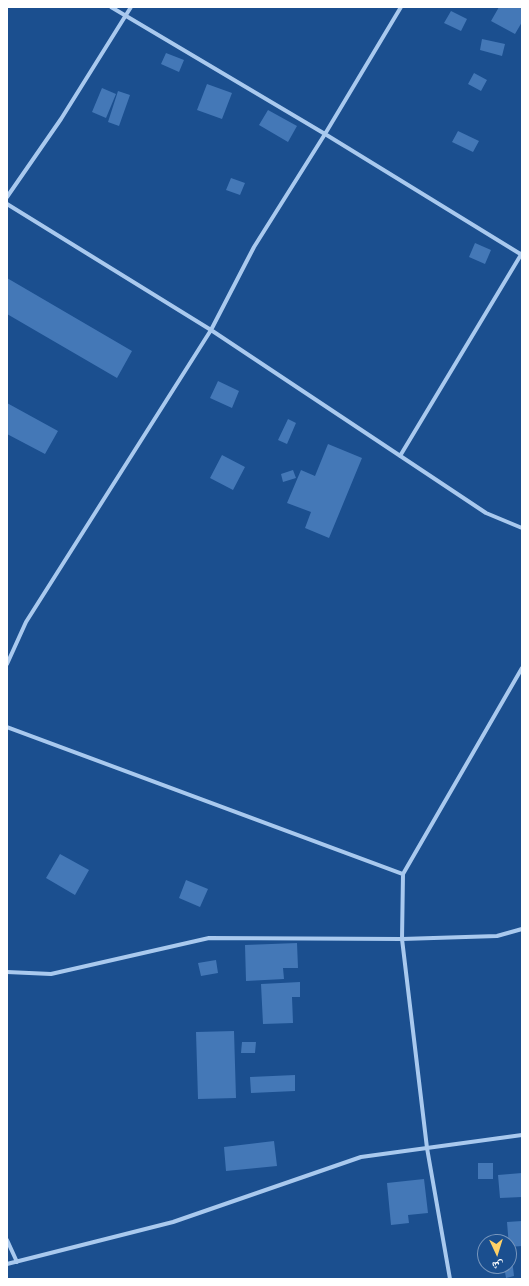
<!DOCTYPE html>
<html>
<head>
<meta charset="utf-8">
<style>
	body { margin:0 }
	#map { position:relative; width:529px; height:1286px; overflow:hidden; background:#1b4f8f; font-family:Roboto,"Noto Naskh Arabic",sans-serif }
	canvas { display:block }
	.frame { position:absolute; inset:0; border:8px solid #fff; pointer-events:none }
	.north { position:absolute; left:477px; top:1234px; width:40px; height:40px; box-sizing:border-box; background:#1b4f8f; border:1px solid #7695bc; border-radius:50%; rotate:176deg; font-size:11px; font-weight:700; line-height:16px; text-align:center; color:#fff }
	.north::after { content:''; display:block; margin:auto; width:14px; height:18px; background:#ffd166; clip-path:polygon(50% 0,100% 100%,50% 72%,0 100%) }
</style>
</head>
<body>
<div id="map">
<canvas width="529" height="1286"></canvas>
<div class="frame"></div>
<div class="north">ش</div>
</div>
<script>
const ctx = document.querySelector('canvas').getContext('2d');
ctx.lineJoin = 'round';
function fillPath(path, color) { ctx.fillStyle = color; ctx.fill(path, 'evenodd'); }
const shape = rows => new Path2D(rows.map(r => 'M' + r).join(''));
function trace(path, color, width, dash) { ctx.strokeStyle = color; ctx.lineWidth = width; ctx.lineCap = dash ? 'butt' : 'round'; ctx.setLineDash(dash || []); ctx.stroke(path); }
fillPath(shape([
	[499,7,522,7,522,22,515,34,491,21],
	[451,11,467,19,461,31,444,23],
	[482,39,505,44,502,56,480,50],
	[166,53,184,60,179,72,161,64],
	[474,73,487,80,481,91,468,84],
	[207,84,232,93,222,119,197,110],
	[102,88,116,94,106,118,92,112],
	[118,91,130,95,119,126,108,122],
	[268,110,297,126,288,142,259,125],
	[458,131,479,141,473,152,452,142],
	[231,178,245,183,240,195,226,190],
	[475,243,491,250,485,264,469,257],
	[7,278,132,351,117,378,7,314],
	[218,381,239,391,232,408,210,398],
	[7,403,58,431,45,454,7,434],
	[288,419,296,423,287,444,278,440],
	[328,444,362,458,329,538,305,528,311,512,287,503,301,470,315,476],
	[222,455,245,467,233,490,210,478],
	[293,470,296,478,283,482,281,474],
	[60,854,89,870,75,895,46,878],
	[186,880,208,889,200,907,179,898],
	[297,943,298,968,283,968,284,979,246,981,245,945],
	[216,960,218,973,201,976,198,963],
	[300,982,300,997,292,997,293,1023,263,1024,261,984],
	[234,1031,236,1098,198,1099,196,1032],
	[242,1042,256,1042,255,1053,241,1053],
	[295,1075,295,1091,251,1093,250,1077],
	[274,1141,277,1166,226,1171,224,1147],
	[478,1163,493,1163,493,1179,478,1179],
	[522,1173,522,1197,500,1198,498,1175],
	[424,1179,428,1213,408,1215,409,1223,391,1225,387,1183],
	[522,1221,522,1246,509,1247,507,1222],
	[509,1259,512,1259,514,1276,506,1278,504,1266,509,1266]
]), '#4478b7');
trace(shape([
	[111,7,325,134,522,255],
	[7,197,61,119,131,7],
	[7,204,211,330,486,513,522,528],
	[400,456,522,253],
	[7,664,26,622,211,330,254,247,325,134,401,7],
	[7,727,403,874],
	[7,972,51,974,209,938,402,939,497,936,522,929],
	[7,1240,17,1262],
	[7,1264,173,1222,361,1157,522,1135],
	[450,1279,427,1148,402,939,403,874,522,668]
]), '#a9c9ee', 4);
</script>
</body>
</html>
